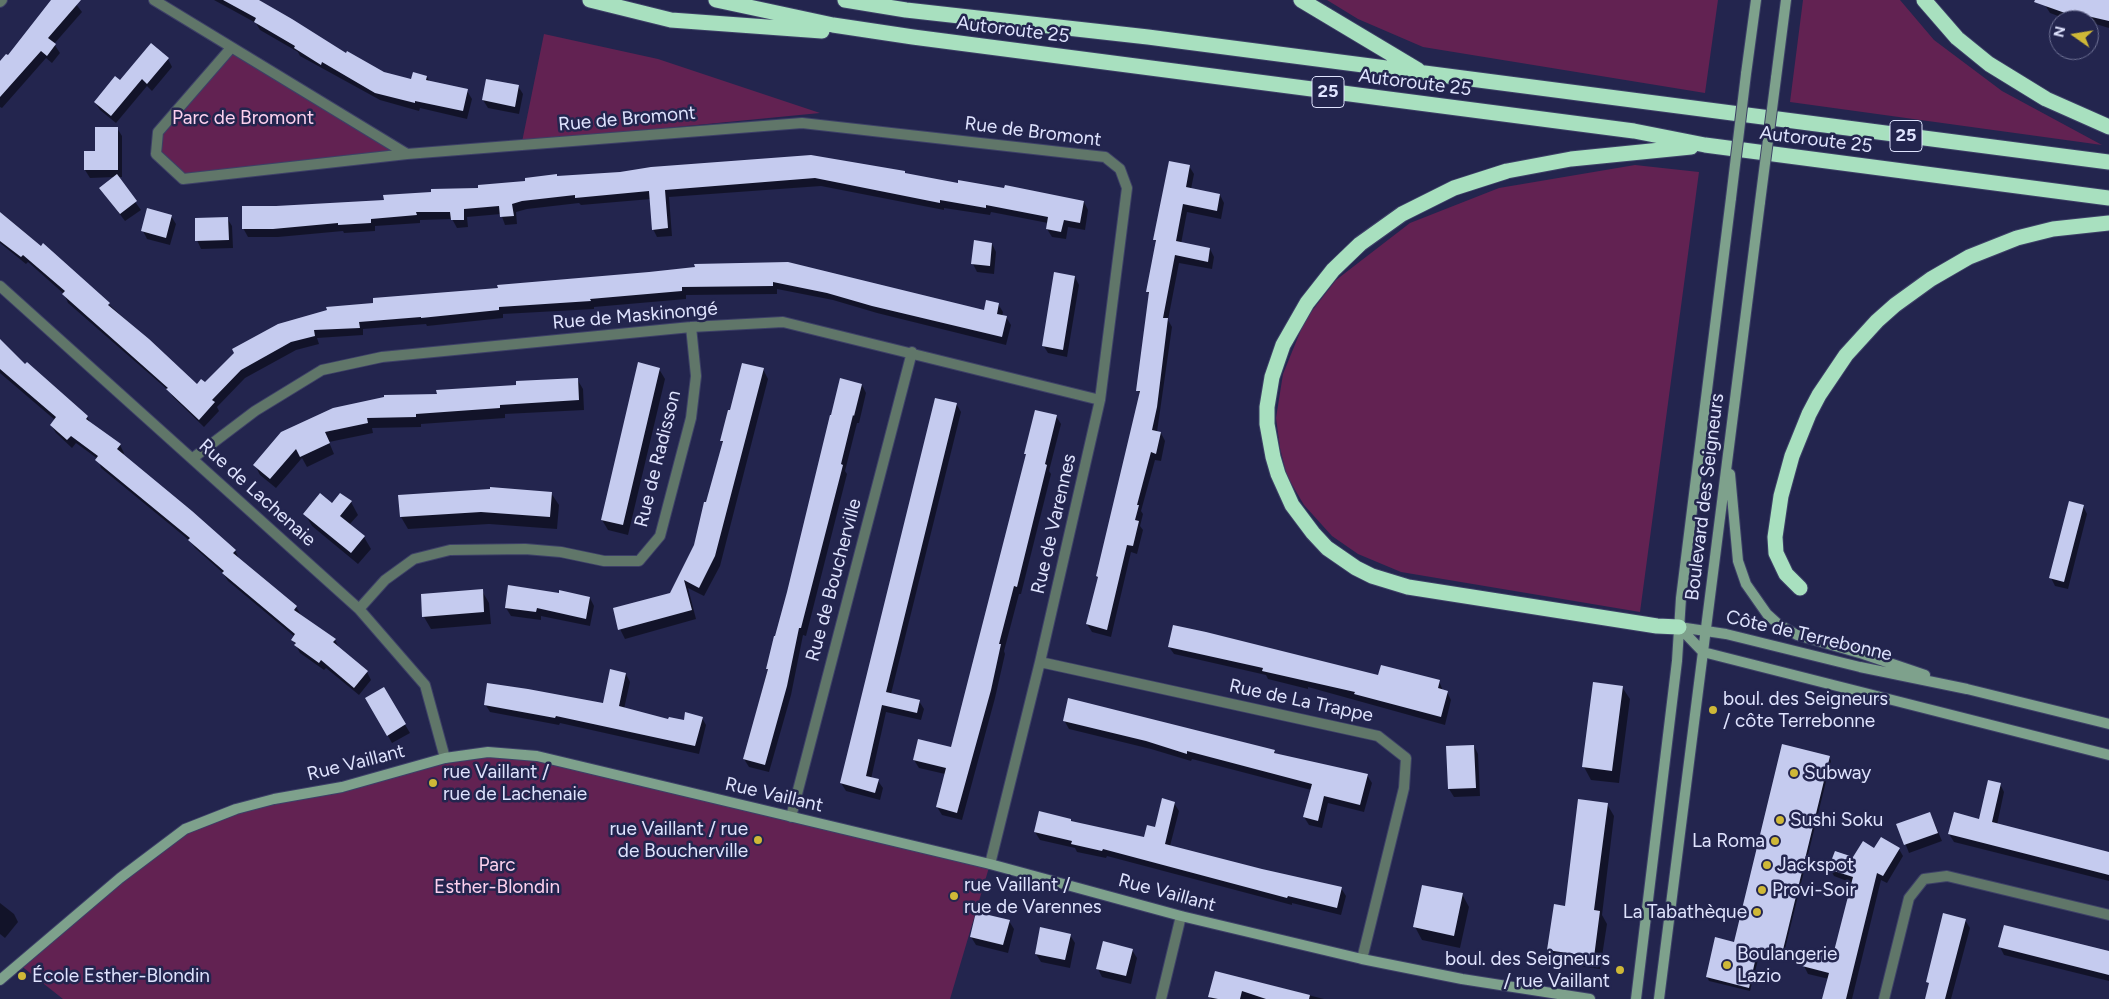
<!DOCTYPE html>
<html>
<head>
<meta charset="utf-8">
<style>
	body { margin:0 }
	#map { position:relative; width:2109px; height:999px; overflow:hidden; background:#23254e; font-family:Figtree,sans-serif }
	canvas { display:block }
	.north { position:absolute; left:2049px; top:10px; width:50px; height:50px; box-sizing:border-box; background:#23254e; border:1px solid #6e7194; border-radius:50%; rotate:283deg; font-size:14px; font-weight:700; line-height:20px; text-align:center; color:#dfe3fe }
	.north::after { content:''; display:block; margin:auto; width:18px; height:22px; background:#cfb837; clip-path:polygon(50% 0,100% 100%,50% 72%,0 100%) }
</style>
</head>
<body>
<div id="map">
<canvas width="2109" height="999"></canvas>
<div class="north">N</div>
</div>
<script>
const ctx = document.querySelector('canvas').getContext('2d');
ctx.lineJoin = 'round';
function fillPath(path, color) { ctx.fillStyle = color; ctx.fill(path, 'evenodd'); }
const shape = rows => new Path2D(rows.map(r => 'M' + r).join(''));
function trace(path, color, width, dash) { ctx.strokeStyle = color; ctx.lineWidth = width; ctx.lineCap = dash ? 'butt' : 'round'; ctx.setLineDash(dash || []); ctx.stroke(path); }
function label(font, color, halo, rows, align = 'center') {
  ctx.font = font + ' Figtree,sans-serif'; ctx.lineWidth = 5; ctx.setLineDash([]); ctx.textBaseline = 'middle'; ctx.strokeStyle = halo; ctx.fillStyle = color; for (const [text, x, y, turn = 0] of rows) {
    ctx.save(); ctx.translate(x, y); ctx.rotate((+turn || 0) * Math.PI / 180); ctx.textAlign = isNaN(turn) ? turn : align; if (halo) ctx.strokeText(text, 0, 0); ctx.fillText(text, 0, 0); ctx.restore();
  }
}
fillPath(shape([
	[1327,0,1718,0,1705,93,1423,47,1358,19],
	[1803,0,1900,0,1934,40,2002,91,2102,145,1790,102],
	[544,34,658,59,820,113,522,142],
	[231,48,407,154,183,179,156,154,158,132],
	[1635,165,1699,172,1640,612,1401,572,1358,554,1332,536,1304,505,1287,476,1280,448,1276,418,1283,374,1305,320,1336,280,1410,223,1499,188],
	[488,752,537,756,990,864,950,999,63,999,20,965,185,829,274,799]
]), '#622252');
fillPath(shape([
	[53,0,73,0,82,12,54,44,60,53,52,63,46,58,2,108,0,107,0,63,8,57],
	[214,0,259,0,346,55,384,73,412,81,427,77,430,82,467,91,472,99,467,119,420,108,419,111,380,100,300,56,298,52,260,30,256,23],
	[2047,0,2109,0,2109,28,2089,22,2089,20,2069,20,2050,13,2045,5],
	[168,59,172,67,152,91,147,86,116,123,100,110,95,102,120,82],
	[518,86,523,94,519,114,488,108,483,100],
	[117,128,122,136,122,177,117,177,141,210,125,221,106,196,115,177,90,178,85,170,96,152],
	[1189,166,1194,174,1191,189,1220,195,1224,203,1221,219,1187,212,1181,244,1210,249,1214,257,1212,269,1179,263,1168,320,1172,327,1157,432,1161,433,1165,441,1161,461,1155,460,1141,511,1143,514,1140,526,1143,530,1137,554,1131,552,1111,637,1092,632,1087,624,1099,580,1097,576,1140,395,1138,390,1150,296,1147,291,1156,243,1155,239],
	[904,172,906,174,959,185,1084,202,1088,210,1085,230,1068,227,1066,239,1052,237,1047,229,1048,223,991,212,990,215,944,208,944,210,821,186,669,197,672,236,657,237,653,229,651,199,581,205,579,203,527,209,516,212,517,224,505,225,501,214,467,217,468,227,457,228,452,219,420,220,420,223,375,226,375,231,344,233,343,231,278,237,248,237,243,228,276,207,385,201,557,177],
	[0,212,42,247,44,245,197,385,205,384,235,353,375,305,499,289,696,268,985,312,998,304,1003,312,1002,316,1006,317,1011,325,1006,345,877,313,833,300,777,289,777,294,686,295,686,299,594,307,594,309,503,314,503,318,427,326,426,324,363,329,363,335,317,338,319,344,296,350,245,378,217,407,219,411,204,427,173,397,169,391,68,303,64,294,28,262,26,264,0,243],
	[171,216,176,224,170,245,147,239,143,231],
	[227,218,232,226,233,248,201,249,197,240],
	[992,244,996,252,994,274,977,272,973,264],
	[1075,277,1079,285,1067,357,1048,353,1043,345],
	[0,341,25,366,87,417,92,425,120,445,124,453,123,455,235,550,239,559,296,607,301,615,335,640,339,648,367,672,371,680,359,695,326,668,324,670,300,653,293,640,295,637,228,581,223,573,195,548,190,541,101,468,98,459,76,443,72,448,56,433,51,425,55,420,0,373],
	[659,369,665,379,628,535,608,530,602,520],
	[763,369,768,379,720,566,704,596,688,588,696,619,625,639,620,629,671,594,695,546,723,444,721,440],
	[577,379,583,389,584,410,505,414,505,418,421,424,421,427,372,428,373,433,329,442,334,454,307,467,302,458,276,488,260,475,255,465,283,432,438,395],
	[862,385,866,393,859,423,857,423,845,471,847,474,806,636,803,635,791,695,769,772,749,767,744,759,776,638],
	[936,400,957,405,961,412,891,694,919,701,924,709,921,720,886,712,871,779,878,781,883,788,880,800,846,791,841,783],
	[1056,416,1061,424,1049,471,1051,474,1021,594,1019,594,1004,651,1005,654,995,698,962,820,942,815,937,807,945,774,919,768,914,760,952,749],
	[491,491,551,493,559,505,557,529,489,524,408,529,401,517],
	[351,502,358,515,349,525,364,537,371,549,358,564,312,526,305,514,332,505],
	[2083,506,2087,514,2068,589,2055,586,2051,578],
	[482,591,489,603,491,624,431,629,424,617],
	[560,594,590,598,594,606,590,626,541,616,541,620,511,616,506,608],
	[1169,647,1379,676,1439,681,1443,691,1447,692,1451,700,1445,725,1308,687,1308,689,1268,679,1266,675,1174,654],
	[626,674,630,682,624,709,669,720,684,722,702,718,706,725,699,754,560,723,559,725,490,712,485,704,604,704],
	[1622,687,1630,699,1619,783,1591,780,1584,767],
	[384,689,410,733,392,743,367,699],
	[1064,720,1274,751,1276,755,1367,775,1372,783,1364,812,1328,803,1322,828,1309,825,1304,817,1311,790,1192,759,1191,761,1151,749,1069,729],
	[1474,746,1478,754,1480,796,1454,797,1449,789],
	[1829,757,1831,761,1783,957,1760,952,1750,991,1709,981,1707,977,1735,943],
	[2000,784,2004,792,1997,825,2109,853,2109,881,1954,842,1949,834,1980,821],
	[1174,803,1179,811,1170,846,1262,871,1341,888,1346,896,1341,915,1292,903,1292,905,1107,856,1106,858,1077,852,1075,848,1040,840,1035,832,1070,820,1072,823,1145,838,1156,828],
	[1607,804,1614,816,1602,915,1607,924,1600,969,1556,963,1548,950],
	[1930,813,1942,841,1909,853,1898,825],
	[1899,849,1903,856,1887,883,1881,880,1852,999,1824,999,1829,979,1808,974,1804,966,1833,961,1852,883,1834,876,1830,869,1875,850],
	[1462,894,1469,907,1460,948,1422,940,1415,927],
	[0,903,14,914,18,922,5,938,0,934],
	[1965,920,1970,928,1951,999,1926,999,1930,985,1928,982],
	[1009,921,1014,929,1008,953,976,945,971,937],
	[1070,935,1075,943,1070,968,1041,962,1036,954],
	[2000,947,2109,953,2109,981,2004,955],
	[1132,950,1137,958,1131,984,1102,977,1098,969],
	[1216,972,1324,999,1211,999,1209,996]
]), '#0007');
fillPath(shape([
	[51,0,81,0,48,38,56,44,47,56,41,51,0,97,0,61,6,54,8,55],
	[223,0,259,0,292,19,346,53,347,51,384,72,411,79,413,72,427,76,426,80,468,89,463,111,415,101,415,103,375,93,322,62,321,65,294,48,295,46,254,22,256,18],
	[2035,0,2109,0,2109,21,2083,15,2082,19,2034,2],
	[151,43,169,58,147,84,142,79,111,116,94,102,115,76,120,80],
	[486,79,519,85,515,107,482,100],
	[95,127,118,127,118,170,84,170,84,151,95,151],
	[811,155,905,171,905,173,958,183,958,180,1004,188,1005,185,1084,201,1080,223,1064,220,1061,232,1046,229,1048,217,986,205,986,208,940,200,940,203,815,178,665,190,668,228,652,230,649,191,575,198,575,195,522,201,512,204,514,216,500,217,499,206,464,209,464,220,451,220,450,212,416,212,417,215,371,219,371,223,338,225,338,223,273,229,242,229,242,206,276,206,384,200,383,195,431,192,431,189,478,188,478,185,525,181,525,178,557,174,557,176,620,172,651,167],
	[1169,161,1190,165,1186,187,1220,194,1217,211,1183,204,1176,241,1210,248,1208,262,1175,255,1163,318,1168,318,1157,407,1152,430,1161,432,1156,454,1151,452,1137,505,1139,505,1135,520,1139,521,1133,546,1127,545,1107,630,1086,624,1098,577,1096,576,1140,391,1136,391,1149,292,1146,292,1156,240,1153,240],
	[117,174,137,201,120,214,99,188],
	[147,208,172,215,166,238,141,231],
	[0,212,41,246,43,243,110,303,108,305,149,339,197,384,201,379,205,382,234,353,232,349,278,324,327,310,326,307,373,303,373,298,498,288,497,285,649,272,695,267,694,264,788,262,984,310,986,300,999,303,997,314,1007,316,1002,337,872,306,827,293,773,282,773,286,682,287,682,291,590,299,591,301,499,307,499,310,421,318,421,317,359,322,360,328,314,330,315,336,291,342,241,370,212,400,215,402,199,420,166,389,168,388,62,294,65,291,23,255,21,257,0,241],
	[228,217,229,240,195,241,195,218],
	[974,240,992,243,990,266,971,264],
	[1054,272,1075,276,1063,350,1042,346],
	[0,339,25,364,27,362,88,416,86,419,121,444,117,449,192,511,236,550,233,553,297,606,294,610,336,639,333,642,368,671,354,688,321,660,319,663,294,645,296,643,291,640,295,634,222,573,224,571,188,540,190,538,95,460,98,456,71,436,67,440,50,425,56,417,0,369],
	[638,362,660,368,623,525,601,520],
	[742,363,764,368,715,556,699,588,684,580,692,610,618,630,613,608,670,593,694,545,704,502,706,502,723,441,720,441,728,410,730,410],
	[578,378,579,400,500,405,500,408,416,414,416,417,367,418,368,423,325,432,330,443,300,457,296,449,270,479,253,465,281,432,333,408,384,397,384,395,437,394,436,390,516,385,516,381],
	[840,378,862,384,854,416,853,415,841,464,843,465,801,628,799,628,787,686,765,765,743,759,768,669,766,669,774,636,775,636,787,592,830,415,831,415],
	[935,398,957,403,886,692,920,700,917,713,882,705,866,776,879,779,875,793,840,783],
	[1035,410,1057,415,1045,464,1047,465,1017,587,1014,586,999,644,1001,644,991,690,957,813,936,807,946,768,913,760,918,739,951,747,1026,454,1024,454],
	[490,487,552,492,550,517,481,512,400,517,398,495,490,489],
	[320,493,332,503,340,493,352,501,340,516,365,536,351,553,303,514],
	[2069,501,2084,505,2064,582,2049,578],
	[508,585,559,593,559,590,590,597,586,619,537,608,536,612,505,608],
	[483,589,484,612,422,617,421,594],
	[1173,625,1206,632,1378,675,1381,665,1440,680,1438,688,1448,691,1441,717,1354,694,1355,692,1262,671,1263,668,1168,647],
	[610,669,626,673,619,706,668,719,669,717,684,720,685,712,703,717,695,746,556,716,555,718,484,705,487,683,528,689,603,703],
	[1593,682,1623,686,1612,771,1582,767],
	[384,687,406,724,387,736,365,698],
	[1068,698,1275,750,1274,753,1368,774,1360,805,1324,796,1318,821,1303,817,1312,784,1187,751,1187,754,1146,741,1063,721],
	[1782,744,1830,756,1782,954,1758,948,1749,988,1706,977,1715,937,1734,942],
	[1474,745,1476,788,1448,789,1446,746],
	[1988,780,2001,783,1992,822,2109,852,2109,875,1948,834,1954,812,1979,819],
	[1162,798,1175,802,1165,844,1262,869,1342,887,1337,908,1288,896,1287,898,1103,849,1102,851,1071,844,1072,841,1034,832,1039,811,1071,819,1071,821,1144,837,1147,825,1155,827],
	[1578,799,1608,803,1594,910,1600,911,1594,957,1547,950,1554,904,1565,906],
	[1930,812,1938,833,1904,845,1896,824],
	[1881,837,1900,848,1883,876,1877,873,1846,999,1822,999,1829,973,1802,966,1806,952,1832,959,1853,877,1828,869,1835,851,1853,857,1863,841,1874,848],
	[1422,885,1463,893,1454,936,1413,927],
	[976,912,1010,920,1003,945,970,937],
	[1943,913,1966,919,1945,999,1925,999,1929,983,1926,982],
	[2004,925,2109,951,2109,975,1998,947],
	[1040,927,1071,934,1065,960,1035,954],
	[1103,941,1133,949,1126,976,1096,969],
	[1215,971,1310,995,1309,999,1266,999,1242,991,1240,999,1218,999,1208,997]
]), '#c5cbef');
const street = shape([
	[154,0,407,154],
	[0,2,2,0],
	[231,48,158,132,156,154,183,179,407,154,802,123,1105,157,1120,169,1127,188,1100,400,1040,662,990,864],
	[0,286,359,609,425,685,445,758],
	[193,458,255,411,322,370,382,357,691,327,783,322,1100,400],
	[359,609,385,580,414,559,450,550,525,549,561,552,604,561,639,561,660,536,691,418,696,376,691,327],
	[1040,662,1378,736,1406,758,1404,788,1362,959],
	[791,817,912,352],
	[1161,999,1181,916],
	[1884,999,1909,898,1924,879,1947,876,2109,915]
]);
const secondary = shape([
	[1746,74,1756,0],
	[1776,78,1786,0],
	[1730,474,1738,561,1746,584,1767,614,1778,624,1797,635,1863,654,1925,675],
	[1679,627,1703,652,2109,755],
	[1679,627,1726,634,1860,667,1967,689,2109,724],
	[0,980,120,878,185,829,236,809,274,799,342,787,445,758,488,752,537,756,990,864,1181,916,1362,959,1462,979,1590,999],
	[1636,999,1677,661,1681,598,1731,198],
	[1659,999,1760,202]
]);
const highway = shape([
	[590,0,671,20,822,31],
	[716,0,833,25,913,37,1634,131,1705,145,2109,198],
	[845,0,906,10,1148,37,2109,162],
	[1301,0,1418,70],
	[1924,0,1957,38,1989,64,2046,99,2109,127],
	[1800,588,1786,574,1776,553,1775,537,1781,496,1792,456,1809,414,1819,395,1846,355,1877,321,1895,305,1931,279,1969,257,2017,238,2053,229,2109,223],
	[1679,627,1657,626,1408,587,1372,576,1356,568,1327,548,1313,533,1292,505,1278,474,1273,457,1267,424,1267,407,1272,377,1283,345,1307,303,1333,270,1360,244,1402,214,1454,188,1507,171,1571,159,1691,147]
]);
trace(street, '#3d4067', 12);
trace(secondary, '#3d4067', 12);
trace(highway, '#3d4067', 17);
trace(street, '#607669', 10);
trace(secondary, '#7ea18c', 10);
trace(highway, '#a8e0bf', 15);
const secondaryBridge = shape([
	[1731,198,1746,74],
	[1760,202,1776,78]
]);
trace(secondaryBridge, '#3d4067', 12, []);
trace(secondaryBridge, '#7ea18c', 10);
for (const [x, y, r, color] of [
	[1713,710,5,"#cfb837"],
	[1794,773,5,"#cfb837"],
	[433,783,5,"#cfb837"],
	[1780,820,5,"#cfb837"],
	[758,840,5,"#cfb837"],
	[1775,841,5,"#cfb837"],
	[1767,865,5,"#cfb837"],
	[1762,890,5,"#cfb837"],
	[954,896,5,"#cfb837"],
	[1757,912,5,"#cfb837"],
	[1727,965,5,"#cfb837"],
	[1620,970,5,"#cfb837"],
	[22,976,5,"#cfb837"]
]) { const dot = new Path2D(); dot.arc(x, y, r, 0, 2 * Math.PI); ctx.fillStyle = color; ctx.fill(dot); trace(dot, '#23254e', 2); }
for (const [x, y, w] of [
	[1328,92,32],
	[1906,136,32]
]) { const box = new Path2D(); box.roundRect(x - w / 2, y - 15.5, w, 31, 4); ctx.fillStyle = '#23254e'; ctx.fill(box); trace(box, '#dfe3fe', 1); }
label('bold 18px', '#dfe3fe', null, [
	["25",1328,92],
	["25",1906,136]
]);
label('19px', '#dfe3fe', '#23254e', [
	["Autoroute 25",1013,30,7],
	["Autoroute 25",1415,83,7],
	["Rue de Bromont",627,119,-5],
	["Rue de Bromont",1033,132,7],
	["Autoroute 25",1816,140,7],
	["Rue de Maskinongé",635,316,-5],
	["Rue de Radisson",658,459,-76],
	["Rue de Lachenaie",257,493,42],
	["Boulevard des Seigneurs",1705,497,-83],
	["Rue de Varennes",1054,524,-77],
	["Rue de Boucherville",834,580,-75],
	["Côte de Terrebonne",1809,636,13],
	["Rue de La Trappe",1301,701,12],
	["Rue Vaillant",356,763,-14],
	["Rue Vaillant",774,795,13],
	["Rue Vaillant",1167,893,15]
]);
label('19px', '#fdd1ee', '#23254e', [
	["Parc de Bromont",243,118],
	["Parc",497,865],
	["Esther-Blondin",497,887]
]);
label('19px', '#dfe3fe', '#23254e', [
	["boul. des Seigneurs",1723,699],
	["/ côte Terrebonne",1723,721],
	["rue Vaillant /",443,772],
	["rue de Lachenaie",443,794],
	["Subway",1804,773],
	["Sushi Soku",1790,820],
	["rue Vaillant / rue",748,829,"right"],
	["de Boucherville",748,851,"right"],
	["La Roma",1765,841,"right"],
	["Jackspot",1777,865],
	["rue Vaillant /",964,885],
	["rue de Varennes",964,907],
	["Provi-Soir",1772,890],
	["La Tabathèque",1747,912,"right"],
	["Boulangerie",1737,954],
	["Lazio",1737,976],
	["boul. des Seigneurs",1610,959,"right"],
	["/ rue Vaillant",1610,981,"right"],
	["École Esther-Blondin",32,976]
], 'left');
</script>
</body>
</html>
